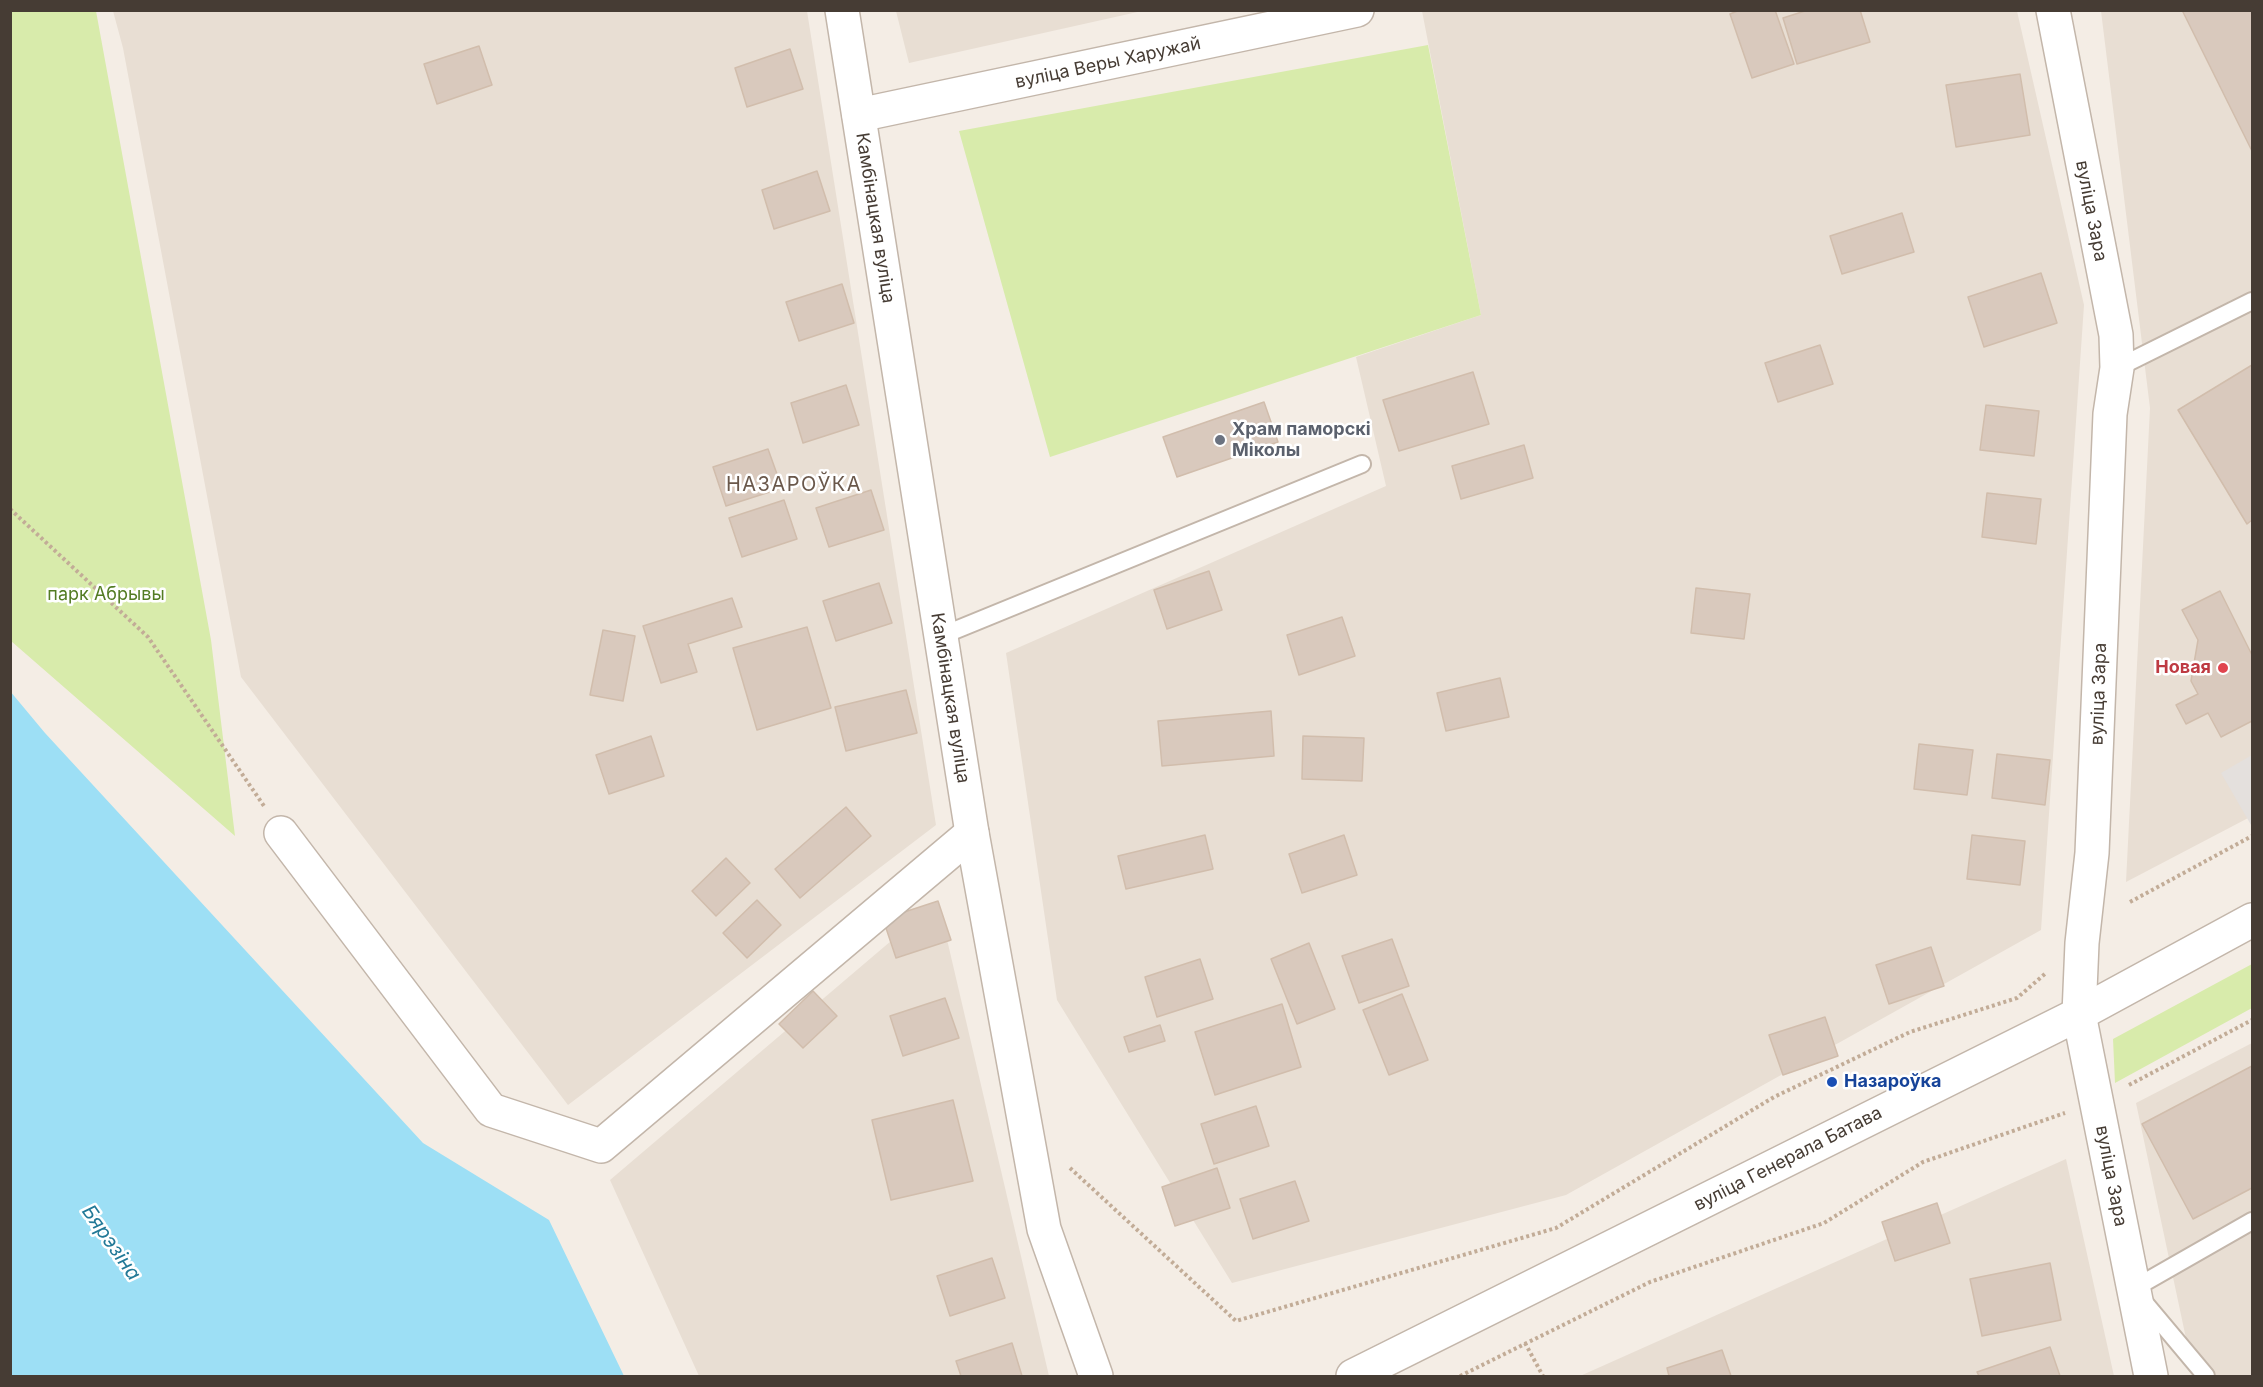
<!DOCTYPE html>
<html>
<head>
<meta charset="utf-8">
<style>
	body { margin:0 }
	#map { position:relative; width:2263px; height:1387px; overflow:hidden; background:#f4ede5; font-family:Inter,sans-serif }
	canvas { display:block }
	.frame { position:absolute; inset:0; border:12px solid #463c34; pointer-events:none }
</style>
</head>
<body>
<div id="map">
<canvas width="2263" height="1387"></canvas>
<div class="frame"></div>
</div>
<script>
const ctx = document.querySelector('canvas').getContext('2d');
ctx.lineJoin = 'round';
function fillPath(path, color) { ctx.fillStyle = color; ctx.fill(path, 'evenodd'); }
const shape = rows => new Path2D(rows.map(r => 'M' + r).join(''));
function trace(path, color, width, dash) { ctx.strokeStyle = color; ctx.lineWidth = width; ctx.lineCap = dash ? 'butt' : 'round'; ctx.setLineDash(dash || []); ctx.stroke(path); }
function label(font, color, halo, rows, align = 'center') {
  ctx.font = font + ' Inter,sans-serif'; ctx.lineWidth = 5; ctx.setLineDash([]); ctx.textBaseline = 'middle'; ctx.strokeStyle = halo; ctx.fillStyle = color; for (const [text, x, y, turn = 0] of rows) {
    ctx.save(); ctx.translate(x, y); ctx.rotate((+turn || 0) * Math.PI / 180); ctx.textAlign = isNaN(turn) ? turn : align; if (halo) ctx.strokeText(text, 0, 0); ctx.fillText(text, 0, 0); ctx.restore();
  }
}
fillPath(shape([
	[113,11,807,11,936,825,568,1105,241,677,123,48],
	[896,11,896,10,1142,11,909,63],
	[1422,11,2017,11,2084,305,2041,930,1566,1195,1232,1283,1057,1000,1006,653,1386,486,1356,357,1481,315],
	[2101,11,2252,11,2252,816,2126,882,2150,408],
	[938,901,1049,1376,699,1376,610,1180],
	[2252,1043,2252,1376,2194,1376,2136,1103],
	[2066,1159,2114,1376,1580,1376]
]), '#e8ded3');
fillPath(shape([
	[11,10,96,11,211,640,235,836,11,641],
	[1428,45,1481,315,1050,457,959,131],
	[2252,964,2252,1008,2115,1083,2113,1039]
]), '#d8ebab');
fillPath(shape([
	[2252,755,2252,824,2251,825,2221,773]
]), '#e4e0dd');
fillPath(shape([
	[10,691,45,733,423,1143,549,1220,624,1376,11,1376]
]), '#9ddff5');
const building = shape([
	[1740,10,1775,10,1794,64,1752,78,1730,14,1740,10],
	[1808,10,1860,10,1870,42,1797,64,1783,18,1808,10],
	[2182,10,2252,10,2252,151,2182,10],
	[479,46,492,85,437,104,424,64,479,46],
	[790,49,803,89,747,107,735,68,790,49],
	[2020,74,2030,135,1956,147,1946,85,2020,74],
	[817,171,830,211,774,229,762,190,817,171],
	[1902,213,1914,252,1842,274,1830,236,1902,213],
	[2041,273,2057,323,1984,347,1968,297,2041,273],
	[842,284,854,323,799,341,786,302,842,284],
	[1820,345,1833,384,1778,402,1765,363,1820,345],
	[2252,365,2252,520,2247,524,2178,410,2252,365],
	[1473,372,1489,424,1399,451,1383,400,1473,372],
	[846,385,859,425,803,443,791,403,846,385],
	[1264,402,1278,442,1177,477,1163,437,1264,402],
	[1986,405,2039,411,2034,456,1980,450,1986,405],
	[1524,445,1533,478,1461,499,1452,466,1524,445],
	[768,449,782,488,726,506,713,467,768,449],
	[871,490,884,530,829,547,816,508,871,490],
	[1987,493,2041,499,2036,544,1982,537,1987,493],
	[784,500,797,539,742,557,729,518,784,500],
	[1209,571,1222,610,1167,629,1154,590,1209,571],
	[879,583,892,623,836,641,823,601,879,583],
	[1696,588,1750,594,1744,639,1691,633,1696,588],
	[2220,591,2252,655,2252,721,2221,737,2208,713,2186,724,2176,705,2198,694,2191,681,2198,640,2182,610,2220,591],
	[732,598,742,627,688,644,697,672,661,683,643,626,732,598],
	[1342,617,1355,656,1299,675,1287,635,1342,617],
	[807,627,831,708,757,730,733,648,807,627],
	[603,630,635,636,623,701,590,695,603,630],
	[1500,678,1509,717,1446,731,1437,693,1500,678],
	[906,690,917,733,846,751,835,707,906,690],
	[1271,711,1274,756,1162,766,1158,721,1271,711],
	[651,736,664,776,609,794,596,755,651,736],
	[1303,736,1364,738,1362,781,1302,779,1303,736],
	[1919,744,1973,750,1967,795,1914,789,1919,744],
	[1997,754,2050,760,2045,805,1992,798,1997,754],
	[846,807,871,836,800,898,775,869,846,807],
	[1205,835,1213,869,1126,889,1118,856,1205,835],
	[1344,835,1357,875,1302,893,1289,854,1344,835],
	[1972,835,2025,841,2020,885,1967,879,1972,835],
	[726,858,750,883,716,916,692,891,726,858],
	[757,900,781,925,747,958,723,933,757,900],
	[938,901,951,940,896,958,883,919,938,901],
	[1392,939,1409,986,1359,1003,1342,956,1392,939],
	[1309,943,1335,1009,1297,1024,1271,959,1309,943],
	[1931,947,1944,986,1889,1004,1876,965,1931,947],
	[1200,959,1213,999,1157,1017,1145,977,1200,959],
	[813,991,837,1016,803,1048,779,1024,813,991],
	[1402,994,1428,1060,1389,1075,1363,1010,1402,994],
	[945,998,959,1038,903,1056,890,1016,945,998],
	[1282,1004,1301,1067,1215,1095,1195,1032,1282,1004],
	[1825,1017,1838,1056,1783,1075,1769,1035,1825,1017],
	[1160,1025,1165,1041,1129,1052,1124,1037,1160,1025],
	[2252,1066,2252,1188,2193,1219,2142,1124,2252,1066],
	[953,1100,973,1181,891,1200,872,1120,953,1100],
	[1256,1106,1269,1146,1214,1164,1201,1124,1256,1106],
	[1217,1168,1230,1208,1175,1226,1162,1187,1217,1168],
	[1295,1181,1309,1221,1253,1239,1240,1199,1295,1181],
	[1937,1203,1950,1243,1895,1261,1882,1222,1937,1203],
	[992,1258,1005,1298,950,1316,937,1276,992,1258],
	[2050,1263,2061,1320,1982,1336,1970,1279,2050,1263],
	[1012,1343,1022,1376,961,1376,956,1361,1012,1343],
	[2050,1347,2060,1376,1979,1376,1977,1372,2050,1347],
	[1722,1350,1731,1376,1669,1376,1667,1368,1722,1350]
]);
fillPath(building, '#d9c9bd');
trace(building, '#d1bdac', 1.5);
const service = shape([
	[2117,368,2252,301],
	[941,636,1362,464],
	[2206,1376,2133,1289,2252,1221]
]);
const minor = shape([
	[2053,10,2116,335,2117,368,2110,414,2092,853,2082,943,2079,1014,2151,1376],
	[859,115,1357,10],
	[281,833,491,1110,601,1146,972,833]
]);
const tertiary = shape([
	[842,10,972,833,1044,1229,1096,1376],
	[1353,1376,2079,1014,2252,920]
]);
trace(service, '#c3b6aa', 20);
trace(minor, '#c3b6aa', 36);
trace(tertiary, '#c3b6aa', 36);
trace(shape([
	[10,509,148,637,264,806],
	[2130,902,2252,836],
	[2129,1085,2252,1020],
	[1070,1168,1236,1321,1556,1228,1774,1097,1910,1032,2017,998,2046,973],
	[1525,1343,1543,1376],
	[1460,1376,1650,1282,1824,1223,1923,1162,2065,1113]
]), '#c2ac97', 4, [3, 3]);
trace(service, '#fff', 16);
trace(minor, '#fff', 33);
trace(tertiary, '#fff', 33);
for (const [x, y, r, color] of [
	[1220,440,6,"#6b7280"],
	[2223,668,6,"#e0444e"],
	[1832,1082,6,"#1a4fb4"]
]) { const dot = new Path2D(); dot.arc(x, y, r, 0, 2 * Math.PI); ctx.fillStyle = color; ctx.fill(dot); trace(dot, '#fff', 2); }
label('18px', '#463c34', '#fff', [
	["вуліца Веры Харужай",1108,63,-12],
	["вуліца Зара",2091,211,79],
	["Камбінацкая вуліца",875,218,81],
	["вуліца Зара",2099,694,-88],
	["Камбінацкая вуліца",950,698,81],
	["вуліца Генерала Батава",1788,1159,-27],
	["вуліца Зара",2111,1176,79]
]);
label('bold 18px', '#5b616d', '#fff', [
	["Храм паморскі",1232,430],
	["Міколы",1232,451]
], 'left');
label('18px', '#537c24', '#fff', [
	["парк Абрывы",106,595]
]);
label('bold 18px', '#be3a42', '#fff', [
	["Новая",2211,668]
], 'right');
label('bold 18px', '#164399', '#fff', [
	["Назароўка",1844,1082]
], 'left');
ctx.letterSpacing = '1.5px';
label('20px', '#6a584b', '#fff', [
	["НАЗАРОЎКА",794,485]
]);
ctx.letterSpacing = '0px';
label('italic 20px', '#227997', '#fff', [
	["Бярэзіна",111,1243,55]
]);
</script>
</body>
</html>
